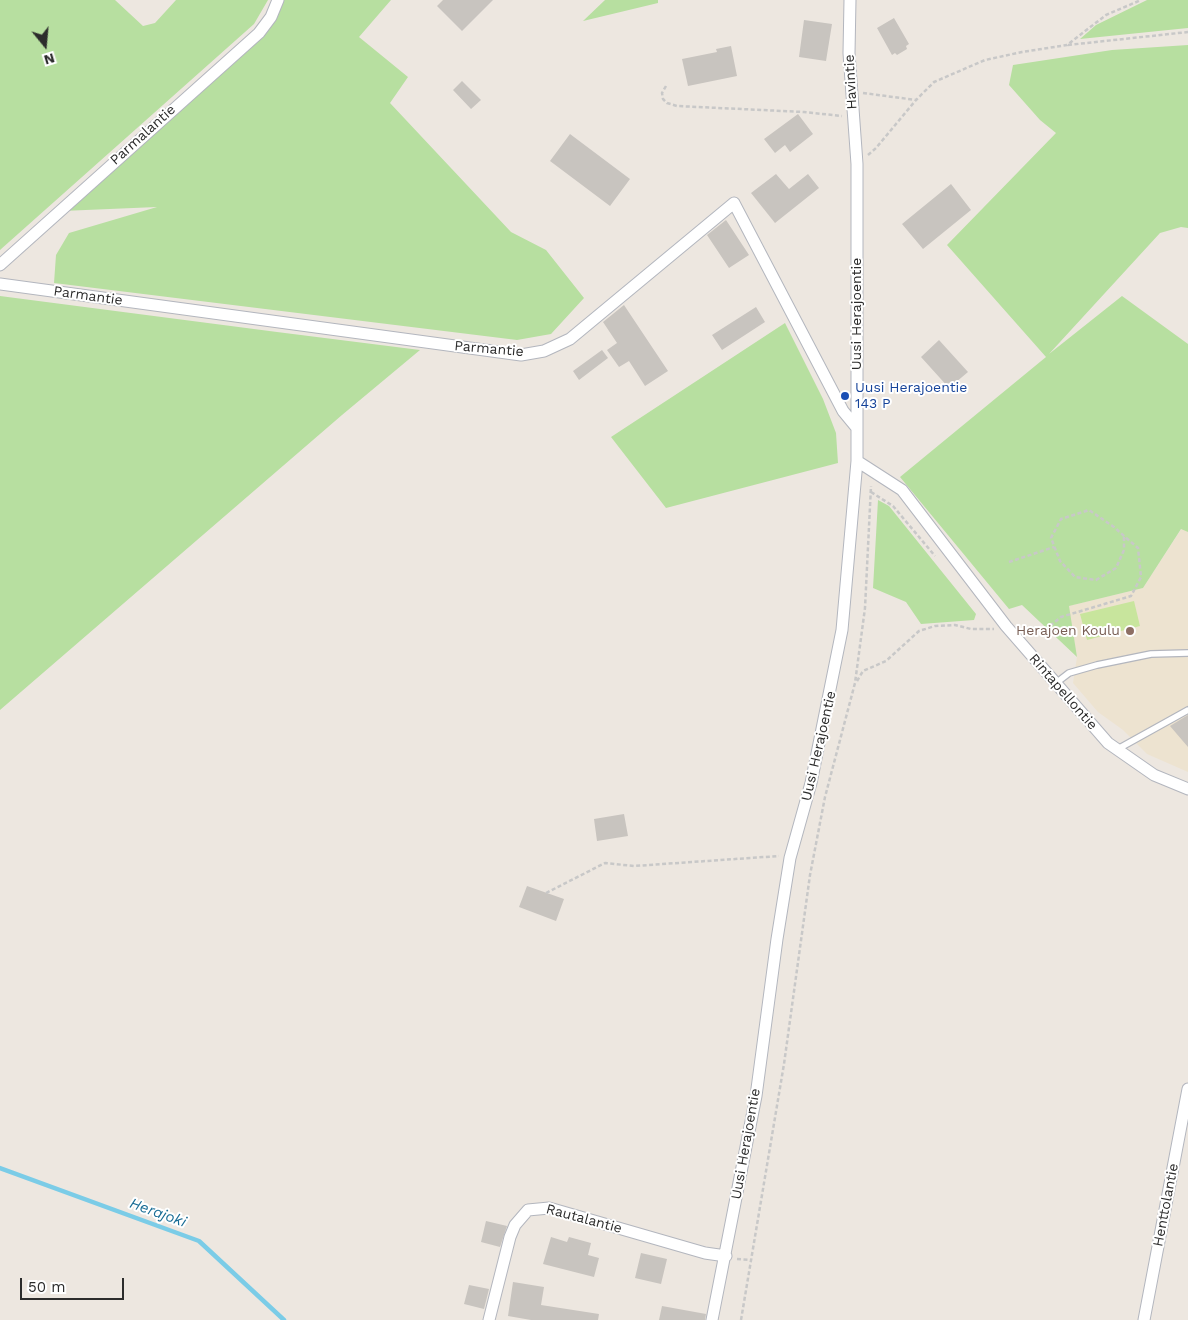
<!DOCTYPE html>
<html>
<head>
<meta charset="utf-8">
<style>
	body { margin:0 }
	#map { position:relative; width:1188px; height:1320px; overflow:hidden; background:#ede7e0; font-family:"Work Sans",sans-serif }
	canvas { display:block }
	.north { position:absolute; left:20px; top:20px; width:50px; height:50px; -webkit-text-stroke:4px #fff; paint-order:stroke; rotate:163deg; font-size:14px; font-weight:700; line-height:20px; text-align:center; color:#2c2c2c }
	.north::after { content:''; display:block; margin:auto; width:18px; height:22px; background:#2c2c2c; clip-path:polygon(50% 0,100% 100%,50% 72%,0 100%) }
	.scale { position:absolute; left:20px; top:1278px; width:104px; height:22px; box-sizing:border-box; border:2px solid #2c2c2c; border-top:0; padding-left:6px; font-size:15px; line-height:18px; white-space:nowrap; color:#2c2c2c; -webkit-text-stroke:4px #fff; paint-order:stroke }
</style>
</head>
<body>
<div id="map">
<canvas width="1188" height="1320"></canvas>
<div class="north">N</div>
<div class="scale">50 m</div>
</div>
<script>
const ctx = document.querySelector('canvas').getContext('2d');
ctx.lineJoin = 'round';
function fillPath(path, color) { ctx.fillStyle = color; ctx.fill(path, 'evenodd'); }
const shape = rows => new Path2D(rows.map(r => 'M' + r).join(''));
function trace(path, color, width, dash) { ctx.strokeStyle = color; ctx.lineWidth = width; ctx.lineCap = dash ? 'butt' : 'round'; ctx.setLineDash(dash || []); ctx.stroke(path); }
function label(font, color, halo, rows, align = 'center') {
  ctx.font = font + ' "Work Sans",sans-serif'; ctx.lineWidth = 4; ctx.setLineDash([]); ctx.textBaseline = 'middle'; ctx.strokeStyle = halo; ctx.fillStyle = color; for (const [text, x, y, turn = 0] of rows) {
    ctx.save(); ctx.translate(x, y); ctx.rotate((+turn || 0) * Math.PI / 180); ctx.textAlign = isNaN(turn) ? turn : align; if (halo) ctx.strokeText(text, 0, 0); ctx.fillText(text, 0, 0); ctx.restore();
  }
}
fillPath(shape([
	[1182,528,1188,532,1188,772,1147,754,1123,730,1098,712,1073,683,1077,657,1068,606,1143,588]
]), '#ede3d0');
fillPath(shape([
	[0,0,115,0,143,26,155,23,176,0,268,0,254,24,0,250],
	[283,0,391,0,359,37,408,77,390,103,511,232,546,250,584,298,551,334,517,340,54,283,56,255,69,233,157,207,62,211,265,30,279,12],
	[605,0,658,0,658,3,583,21],
	[1147,0,1188,0,1188,28,1080,39,1096,25],
	[1188,45,1188,228,1181,227,1160,233,1049,354,1122,296,1188,344,1188,532,1181,529,1143,588,1069,606,1077,657,1022,605,1009,609,900,477,1046,357,947,245,1056,133,1040,120,1009,85,1013,65,1112,50],
	[0,296,277,332,420,350,342,415,0,710],
	[785,323,823,399,836,433,838,463,666,508,611,437],
	[878,500,889,506,976,614,974,620,921,624,906,602,873,588]
]), '#b7dfa0');
fillPath(shape([
	[1134,601,1140,626,1087,640,1080,614]
]), '#c8e59d');
trace(shape([
	[0,1168,199,1241,284,1320]
]), '#7bcce7', 4.5);
fillPath(shape([
	[443,0,493,0,462,31,437,6],
	[894,18,909,44,906,46,907,49,897,55,895,53,892,55,877,28],
	[804,20,832,24,826,61,799,57],
	[731,46,737,76,688,86,682,59,717,52,716,49],
	[462,81,481,100,471,109,453,90],
	[798,114,813,134,790,152,785,145,775,153,764,139],
	[570,134,630,179,610,206,550,161],
	[776,174,789,189,808,174,819,188,775,223,751,193],
	[951,184,971,210,923,249,902,224],
	[726,220,749,255,729,268,707,235],
	[624,305,668,371,645,386,629,361,619,367,607,350,617,343,603,322],
	[756,307,765,322,722,350,712,335],
	[939,340,968,372,949,388,921,357],
	[602,350,608,358,579,380,573,371],
	[1188,715,1188,747,1170,726],
	[624,814,628,836,597,841,594,819],
	[527,886,564,899,556,921,519,907],
	[486,1221,507,1226,500,1247,481,1242],
	[551,1237,567,1242,569,1237,591,1243,588,1255,599,1258,594,1277,543,1264],
	[641,1253,667,1259,661,1284,635,1278],
	[513,1282,544,1287,541,1305,599,1314,598,1320,531,1320,508,1316],
	[469,1285,489,1289,484,1309,464,1304],
	[662,1306,706,1314,705,1320,659,1320]
]), '#c8c4bf');
const service = shape([
	[1056,683,1069,673,1097,665,1151,654,1188,653],
	[1116,750,1188,710]
]);
const minor = shape([
	[0,265,259,33,271,17,278,0],
	[0,284,521,355,544,351,570,339,734,203,843,411,857,428],
	[857,461,902,490,1006,626,1108,743,1154,775,1188,789],
	[489,1320,510,1237,515,1225,528,1210,549,1208,705,1253,726,1256],
	[712,1320,756,1096,777,939,790,858,811,783,842,630,857,461,857,164,849,53,850,0],
	[1144,1320,1188,1089]
]);
trace(service, '#b3b6be', 8);
trace(minor, '#b3b6be', 13);
trace(shape([
	[1068,45,1188,32],
	[666,86,662,93,663,99,667,103,677,106,804,112,842,116],
	[863,93,916,100],
	[868,155,876,148,916,100,934,82,985,60,1022,52,1067,45,1106,15,1141,0],
	[871,492,893,506,935,556],
	[1009,562,1054,547],
	[1040,634,1061,617,1131,596,1141,577,1138,548,1124,536,1114,527,1089,510,1061,519,1051,538,1060,561,1075,577,1096,580,1116,568,1124,550,1124,536],
	[857,681,863,671,886,661,919,631,935,626,955,625,971,629,994,629],
	[546,893,605,863,634,866,779,856],
	[737,1259,750,1260],
	[741,1320,784,1064,810,875,825,797,855,683,865,608,871,486]
]), '#c8c8c8', 2.5, [4, 2.5]);
trace(service, '#fff', 5.5);
trace(minor, '#fff', 11);
for (const [x, y, r, color] of [
	[845,396,5,"#1a4fb4"],
	[1130,631,5,"#8d6e63"]
]) { const dot = new Path2D(); dot.arc(x, y, r, 0, 2 * Math.PI); ctx.fillStyle = color; ctx.fill(dot); trace(dot, '#fff', 2); }
label('14px', '#2c2c2c', '#fff', [
	["Havintie",851,82,-93],
	["Parmalantie",143,135,-42],
	["Parmantie",88,296,8],
	["Uusi Herajoentie",857,314,-90],
	["Parmantie",489,349,5],
	["Rintapellontie",1063,692,49],
	["Uusi Herajoentie",819,746,-77],
	["Uusi Herajoentie",746,1144,-80],
	["Henttolantie",1166,1205,-79],
	["Rautalantie",584,1219,15]
]);
label('14px', '#164399', '#fff', [
	["Uusi Herajoentie",855,388],
	["143 P",855,404]
], 'left');
label('14px', '#785e54', '#fff', [
	["Herajoen Koulu",1120,631]
], 'right');
label('italic 15px', '#176c95', '#fff', [
	["Herajoki",158,1213,20]
]);
</script>
</body>
</html>
